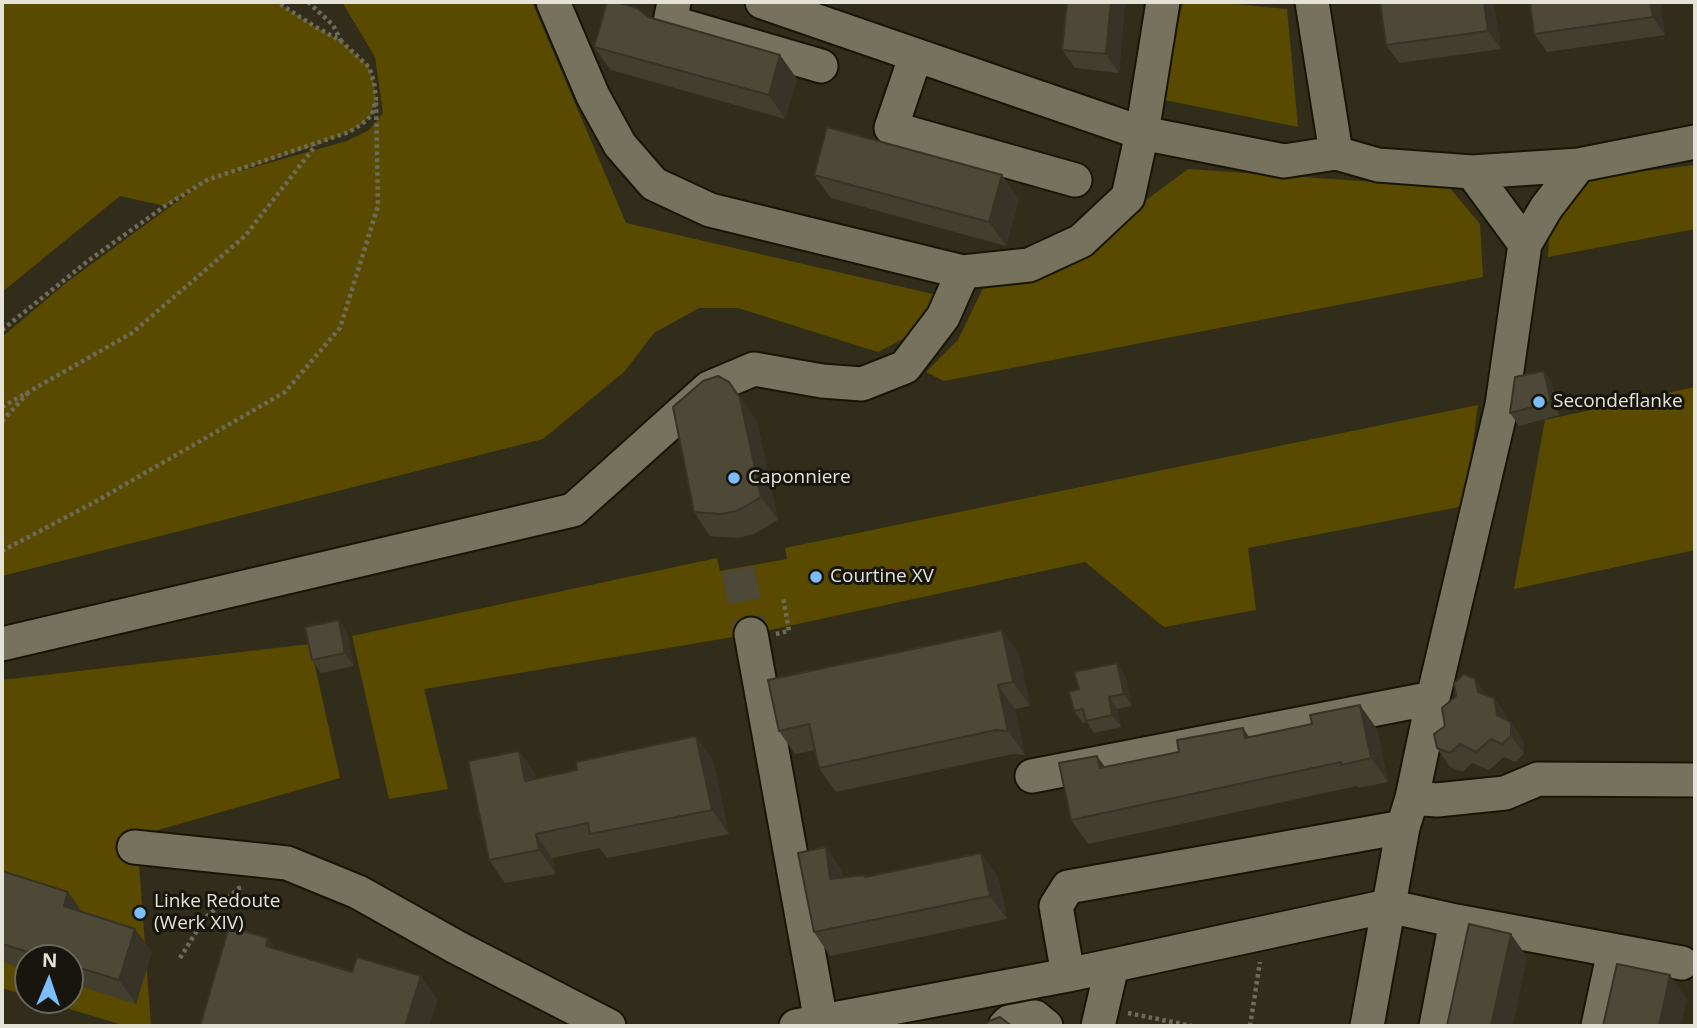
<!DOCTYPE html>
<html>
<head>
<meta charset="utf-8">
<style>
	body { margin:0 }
	#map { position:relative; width:1697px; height:1028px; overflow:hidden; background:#322d1b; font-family:"Open Sans",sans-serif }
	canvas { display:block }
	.frame { position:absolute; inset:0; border:4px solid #e5e3d7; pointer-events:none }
	.north { position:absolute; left:14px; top:944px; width:70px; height:70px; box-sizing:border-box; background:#17150e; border:2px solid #69675e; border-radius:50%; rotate:2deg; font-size:19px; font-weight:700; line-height:28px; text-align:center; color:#e5e3d7 }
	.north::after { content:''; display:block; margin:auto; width:24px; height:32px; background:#7cbef9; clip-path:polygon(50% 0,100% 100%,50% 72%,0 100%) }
</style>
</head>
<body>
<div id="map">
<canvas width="1697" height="1028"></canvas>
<div class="frame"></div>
<div class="north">N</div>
</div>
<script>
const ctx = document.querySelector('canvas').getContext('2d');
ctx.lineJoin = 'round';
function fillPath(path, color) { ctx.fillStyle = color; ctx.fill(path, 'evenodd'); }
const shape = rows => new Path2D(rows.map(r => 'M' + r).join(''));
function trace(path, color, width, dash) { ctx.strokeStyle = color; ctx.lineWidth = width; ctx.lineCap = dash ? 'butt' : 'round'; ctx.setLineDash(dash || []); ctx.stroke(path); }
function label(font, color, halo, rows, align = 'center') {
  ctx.font = font + ' "Open Sans",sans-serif'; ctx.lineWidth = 6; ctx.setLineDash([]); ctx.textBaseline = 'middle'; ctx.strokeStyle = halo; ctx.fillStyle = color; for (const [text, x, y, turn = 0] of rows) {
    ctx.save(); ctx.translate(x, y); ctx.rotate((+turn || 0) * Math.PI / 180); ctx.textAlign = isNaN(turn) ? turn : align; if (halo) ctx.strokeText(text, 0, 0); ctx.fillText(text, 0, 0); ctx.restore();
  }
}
fillPath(shape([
	[2,2,277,2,314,26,341,41,369,67,374,82,376,99,372,115,362,124,349,132,311,147,222,176,347,141,369,130,383,113,375,57,342,2,532,2,626,223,937,295,909,336,878,352,738,308,699,308,654,333,625,371,543,439,2,576,2,337,66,283,197,187,165,206,120,196,2,292],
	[1183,2,1214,2,1287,9,1298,127,1160,99],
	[1695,165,1695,229,1548,257,1550,214,1588,178],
	[1188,169,1449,187,1480,224,1483,277,944,381,926,372,958,340,984,286,1104,242,1145,201],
	[1695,387,1695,550,1514,589,1545,420],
	[1478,405,1464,506,1248,548,1256,610,1164,627,1085,562,751,634,424,689,448,789,389,799,352,636,717,558,720,571,787,559,785,548],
	[310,644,340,778,137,836,151,1026,126,1026,40,1000,70,1000,70,958,28,958,28,996,2,988,2,680]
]), '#594a00');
trace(shape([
	[738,569,751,634]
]), '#4d4837', 33, [33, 17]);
const minor = shape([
	[553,2,593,96,620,145,654,184,710,210,963,272,1029,265,1081,241,1128,197,1142,133,1163,2],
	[674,2,670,22,821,66],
	[762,2,1142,133,1284,161,1336,153],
	[1312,2,1336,153,1378,165,1472,172,1525,244],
	[916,55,891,128,1075,180],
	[1472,172,1579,165],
	[751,634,821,1022],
	[2,644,573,510,709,388,754,369,822,381,862,384,905,367,943,317,963,272],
	[1032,776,1433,698],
	[1412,798,1437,800,1505,793,1538,779,1695,780],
	[134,847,287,863,358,892,456,947,609,1026],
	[1068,975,1056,906,1068,887,1403,827],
	[796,1026,1068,975,1388,906,1456,921,1682,963],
	[1005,1026,1009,1022,1035,1017,1046,1026],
	[1098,1026,1112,966],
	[1367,1026,1403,827,1412,798,1433,698,1502,405,1525,244,1546,208,1579,165,1695,142],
	[1436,1026,1456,921],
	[1598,1026,1614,951]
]);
trace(minor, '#191505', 37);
trace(shape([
	[308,2,333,25,341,41],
	[2,330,88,261,165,206,207,180,349,132,362,124,372,115,376,99,374,82,369,67,341,41,314,26,277,2],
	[2,407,132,333,245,236,316,145],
	[2,421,29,392],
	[2,551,93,503,285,392,340,328,378,206,376,99],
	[776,634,789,631,783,597],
	[180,958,205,918,239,888,244,887],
	[1128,1013,1192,1026],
	[1250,1026,1260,962]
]), '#6f6b5b', 4.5, [3.5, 3.5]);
trace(minor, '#77725e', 33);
fillPath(shape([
	[1125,2,1119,73,1075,68,1062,50],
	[1660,2,1665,35,1547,52,1534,34],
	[1494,5,1501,49,1399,63,1386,45],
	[648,17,780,55,797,79,785,119,611,70,594,47],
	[814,175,1019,199,1006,246,831,198],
	[1544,371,1552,383,1559,415,1519,426,1510,413],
	[729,382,757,421,778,520,754,534,737,538,710,536,694,512],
	[339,620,347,633,354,666,321,673,312,660],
	[1019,654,1030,706,1015,709,1025,755,1013,754,836,792,819,768,815,750,795,754,779,731],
	[1117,663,1125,675,1132,706,1117,709,1121,727,1094,733,1087,722,1083,723,1074,711,1079,689],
	[1475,679,1487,696,1494,698,1507,717,1507,720,1523,740,1524,754,1515,762,1504,757,1489,770,1472,763,1463,772,1450,767,1437,748,1456,696],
	[1377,729,1388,782,1358,788,1357,786,1088,844,1071,820,1097,756,1105,767],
	[519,751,535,774,536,778,713,760,729,834,607,858,600,848,552,858,556,874,505,883,489,860],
	[826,847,842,871,843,878,864,875,866,877,998,877,1007,919,830,956,814,932],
	[2,871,68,892,82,912,152,952,136,1004,70,983,70,958,28,958,28,970,2,962]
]), '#433f2e');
fillPath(shape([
	[1111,2,1125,2,1119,73,1106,54],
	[1484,2,1492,2,1494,5,1501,49,1488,31],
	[1650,2,1660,2,1665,35,1653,17],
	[780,55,797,79,785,119,769,95],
	[1002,175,1019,199,1006,246,989,222],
	[1544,371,1552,383,1559,415,1551,402],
	[740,398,757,421,778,520,761,497],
	[339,620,347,633,354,666,345,653],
	[1002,630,1019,654,1030,706,1013,682],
	[1117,663,1125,675,1132,706,1124,694],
	[1475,679,1488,697,1478,692],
	[998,685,1015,709,1025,755,1008,731],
	[1109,697,1117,709,1121,727,1112,715],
	[1494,698,1507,717,1510,734,1497,715],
	[1360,705,1377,729,1388,782,1371,758],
	[1511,722,1523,740,1524,754,1511,736],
	[1243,728,1259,751,1245,738],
	[696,736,713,760,729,834,712,810],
	[519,751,535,774,542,804,525,781],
	[1097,756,1114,780,1100,768],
	[536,834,552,858,556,874,539,850],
	[826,847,842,871,847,903,830,879],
	[981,853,998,877,1007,919,990,896],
	[68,892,85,916,64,906],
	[135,929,152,952,136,1004,119,980],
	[1511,934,1527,957,1513,1026,1491,1026],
	[268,938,285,962,266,946],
	[1670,975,1687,999,1681,1026,1659,1026],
	[421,976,438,1000,429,1026,405,1026]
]), '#373326');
const building = shape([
	[607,2,616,2,637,8,648,17,780,55,769,95,594,47,607,2],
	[1067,2,1111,2,1106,54,1062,50,1067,2],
	[1380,2,1484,2,1488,31,1386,45,1380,2],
	[1530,2,1650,2,1653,17,1534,34,1530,2],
	[827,127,1002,175,989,222,814,175,827,127],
	[1544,371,1551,402,1510,413,1515,377,1544,371],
	[718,376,729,382,740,398,761,497,737,511,720,514,694,512,673,407,703,381,718,376],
	[339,620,345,653,312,660,305,627,339,620],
	[1002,630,1013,682,998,685,1008,731,996,730,819,768,809,724,779,731,768,680,1002,630],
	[1117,663,1124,694,1109,697,1112,715,1086,721,1083,709,1074,711,1069,692,1079,689,1074,672,1117,663],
	[1464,674,1475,679,1478,692,1494,698,1497,715,1511,722,1511,736,1502,744,1491,739,1476,752,1460,744,1450,753,1437,748,1434,734,1445,726,1442,708,1456,696,1454,683,1464,674],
	[1360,705,1371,758,1341,765,1341,762,1071,820,1059,763,1097,756,1100,768,1179,752,1177,740,1243,728,1245,738,1312,724,1310,715,1360,705],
	[696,736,712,810,590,834,588,823,536,834,539,850,489,860,468,761,519,751,525,781,577,770,576,762,696,736],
	[826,847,830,879,864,875,865,877,981,853,990,896,814,932,798,853,826,847],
	[2,871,68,892,64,906,135,929,119,980,70,965,70,958,48,958,2,944,2,871],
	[1469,924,1511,934,1491,1026,1447,1026,1469,924],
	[229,927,268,938,266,946,352,972,357,957,421,976,405,1026,200,1026,229,927],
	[1617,964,1670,975,1659,1026,1603,1026,1617,964],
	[1000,1017,1012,1026,984,1026,989,1021,1000,1017]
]);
fillPath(building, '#4e4936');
trace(building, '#373326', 2);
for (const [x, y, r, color] of [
	[1539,402,7,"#7cbef9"],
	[734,478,7,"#7cbef9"],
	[816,577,7,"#7cbef9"],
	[140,913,7,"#7cbef9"]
]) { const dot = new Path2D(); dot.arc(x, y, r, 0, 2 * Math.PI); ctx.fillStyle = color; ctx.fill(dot); trace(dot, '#17150e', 2.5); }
label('19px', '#e5e3d7', '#17150e', [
	["Secondeflanke",1553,402],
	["Caponniere",748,478],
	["Courtine XV",830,577],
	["Linke Redoute",154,902],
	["(Werk XIV)",154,924]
], 'left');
</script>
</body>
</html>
